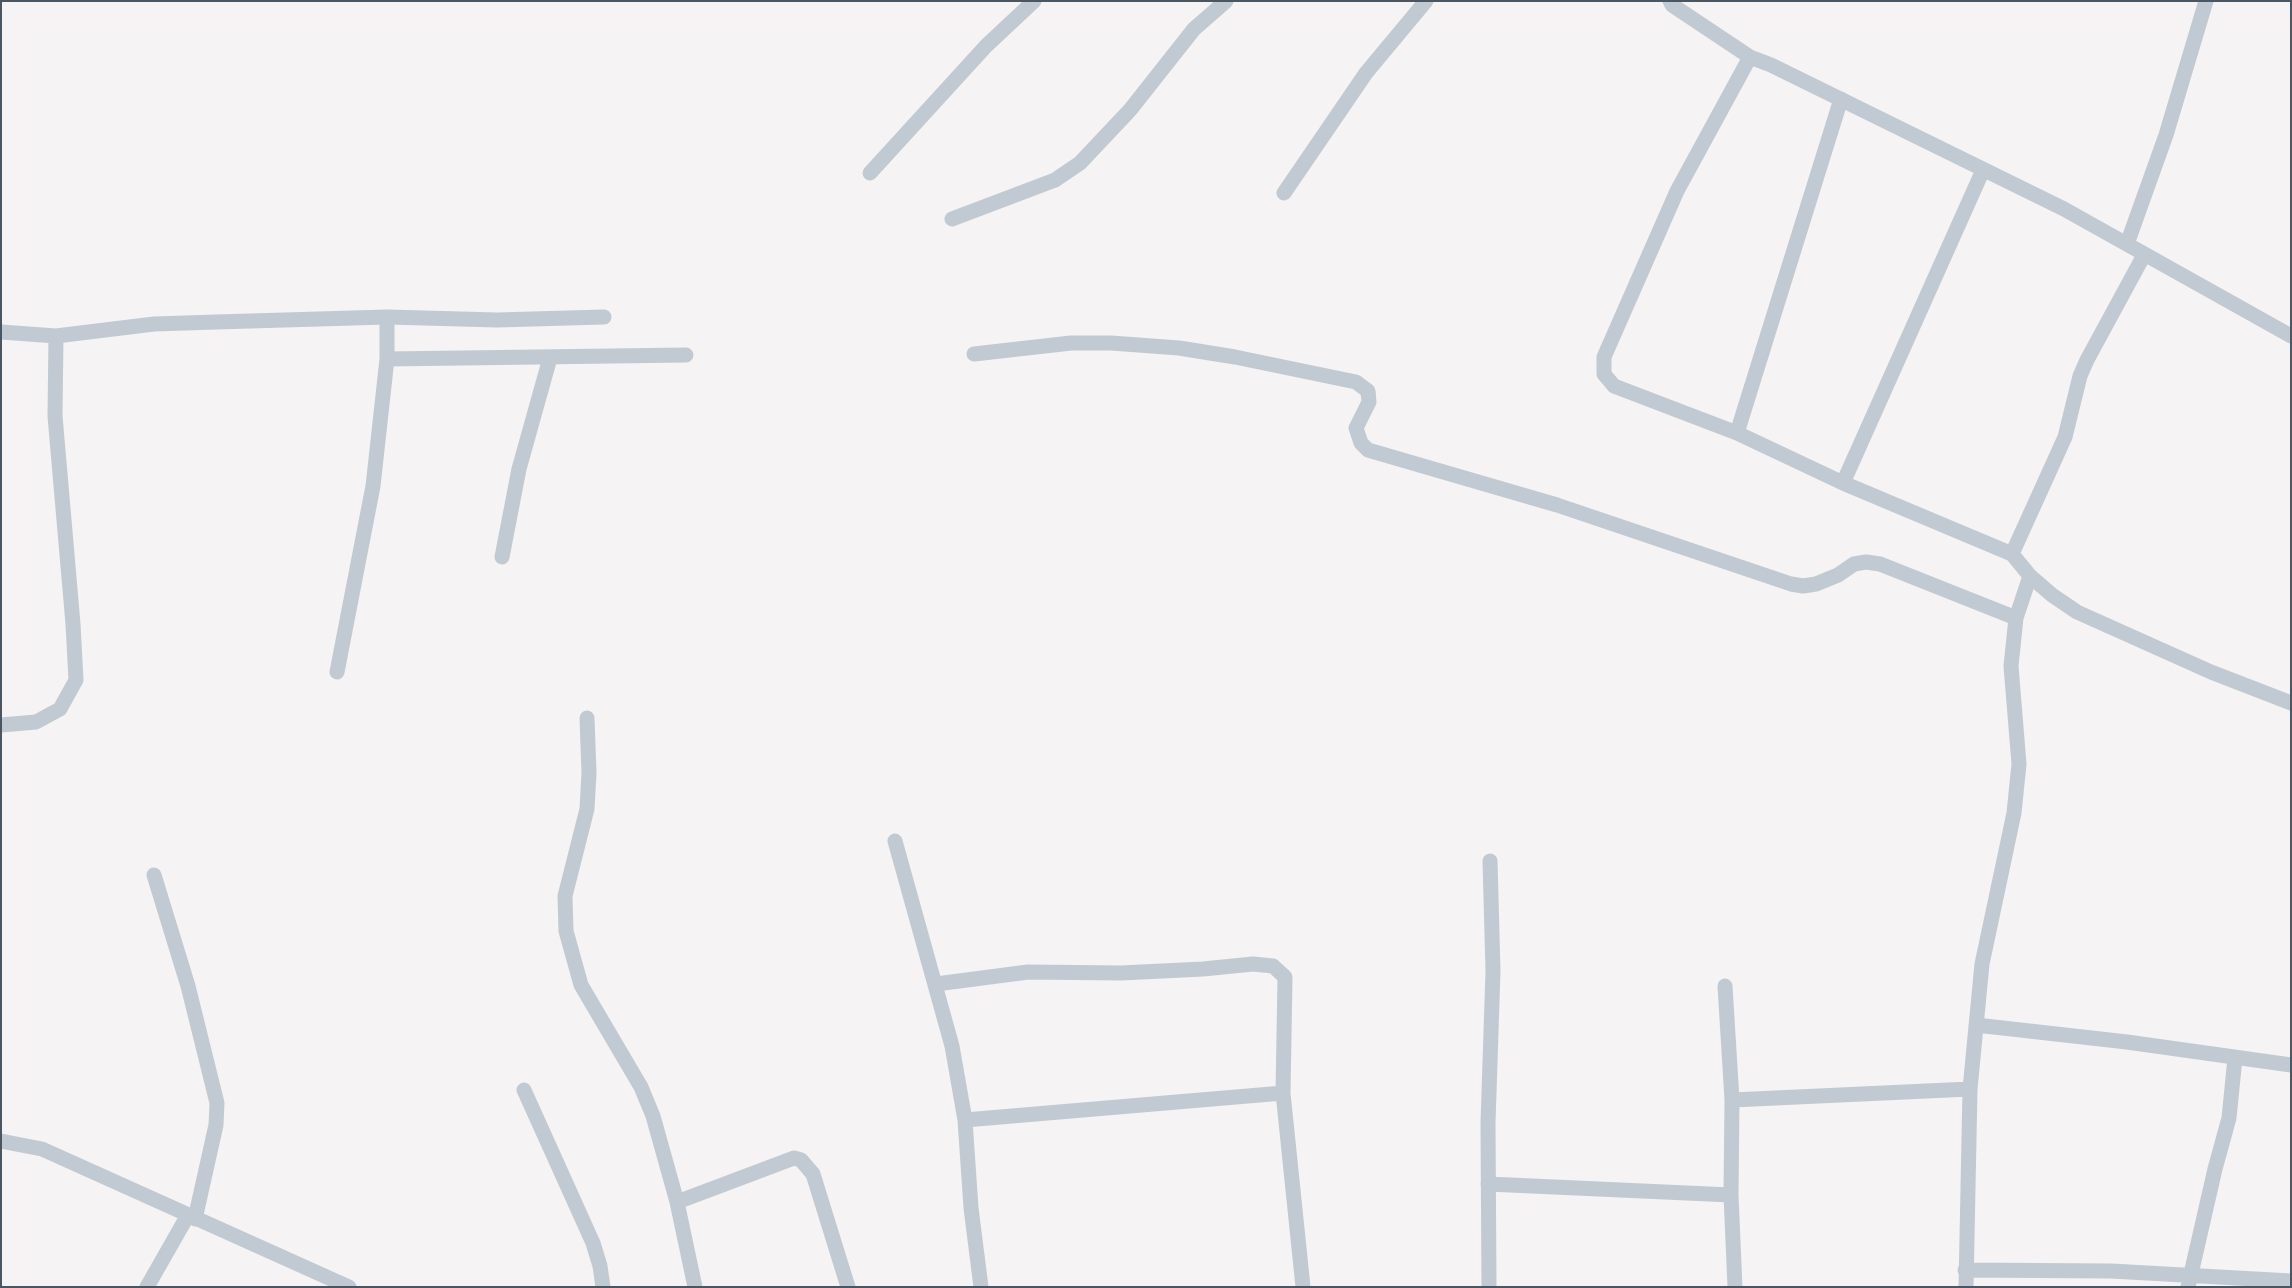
<!DOCTYPE html>
<html>
<head>
<meta charset="utf-8">
<style>
	body { margin:0 }
	#map { position:relative; width:2292px; height:1288px; overflow:hidden; background:#f5f3f3; font-family:"Nunito Sans",sans-serif }
	canvas { display:block }
	.frame { position:absolute; inset:0; border:2px solid #4a5661; pointer-events:none }
</style>
</head>
<body>
<div id="map">
<canvas width="2292" height="1288"></canvas>
<div class="frame"></div>
</div>
<script>
const ctx = document.querySelector('canvas').getContext('2d');
ctx.lineJoin = 'round';
const shape = rows => new Path2D(rows.map(r => 'M' + r).join(''));
function trace(path, color, width, dash) { ctx.strokeStyle = color; ctx.lineWidth = width; ctx.lineCap = dash ? 'butt' : 'round'; ctx.setLineDash(dash || []); ctx.stroke(path); }
trace(shape([
	[1670,1,1672,5,1750,57,1771,65,2064,209,2291,336],
	[1750,57,1677,191,1604,357,1604,374,1614,386,1737,433,1843,483,2012,554,2030,576,2052,595,2077,612,2211,672,2291,703],
	[870,173,986,46,1034,1],
	[1284,193,1366,73,1426,1],
	[952,219,1055,180,1080,163,1130,110,1194,29,1226,1],
	[2127,244,2166,135,2206,1],
	[1,332,56,336,154,324,216,322,387,317,497,320,604,317],
	[974,354,1071,343,1111,343,1179,348,1235,357,1356,382,1368,391,1369,402,1356,428,1361,443,1368,450,1557,505,1791,584,1803,586,1816,584,1838,575,1854,564,1866,562,1880,564,2016,618],
	[387,359,686,355],
	[1737,433,1841,99],
	[1843,483,1983,170],
	[2012,554,2065,437,2080,376,2087,360,2144,255],
	[502,557,519,469,550,358],
	[337,672,373,486,387,359,387,317],
	[587,718,589,773,587,809,565,896,566,931,581,985,641,1087,653,1116,677,1202,695,1287],
	[1,725,36,722,60,709,76,680,73,624,55,416,56,336],
	[895,841,952,1046,965,1120,971,1208,981,1287],
	[154,875,188,986,217,1103,216,1125,195,1219],
	[936,984,1028,972,1121,973,1203,969,1253,964,1273,966,1285,977,1283,1093,1303,1287],
	[1725,986,1732,1100,1731,1195,1735,1287],
	[1976,1025,2127,1042,2291,1065],
	[524,1090,593,1243,600,1266,603,1287],
	[1732,1100,1970,1089],
	[965,1120,1283,1093],
	[1,1141,42,1149,349,1287],
	[1488,1184,1731,1195],
	[677,1202,794,1158,801,1160,813,1174,848,1287],
	[1965,1270,2111,1271,2291,1281],
	[147,1287,188,1215],
	[1489,1287,1488,1123,1493,971,1490,861],
	[1966,1287,1970,1089,1982,964,2014,813,2019,764,2011,666,2016,618,2030,576],
	[2188,1287,2215,1169,2229,1118,2235,1058]
]), '#c1cad2', 15);
</script>
</body>
</html>
